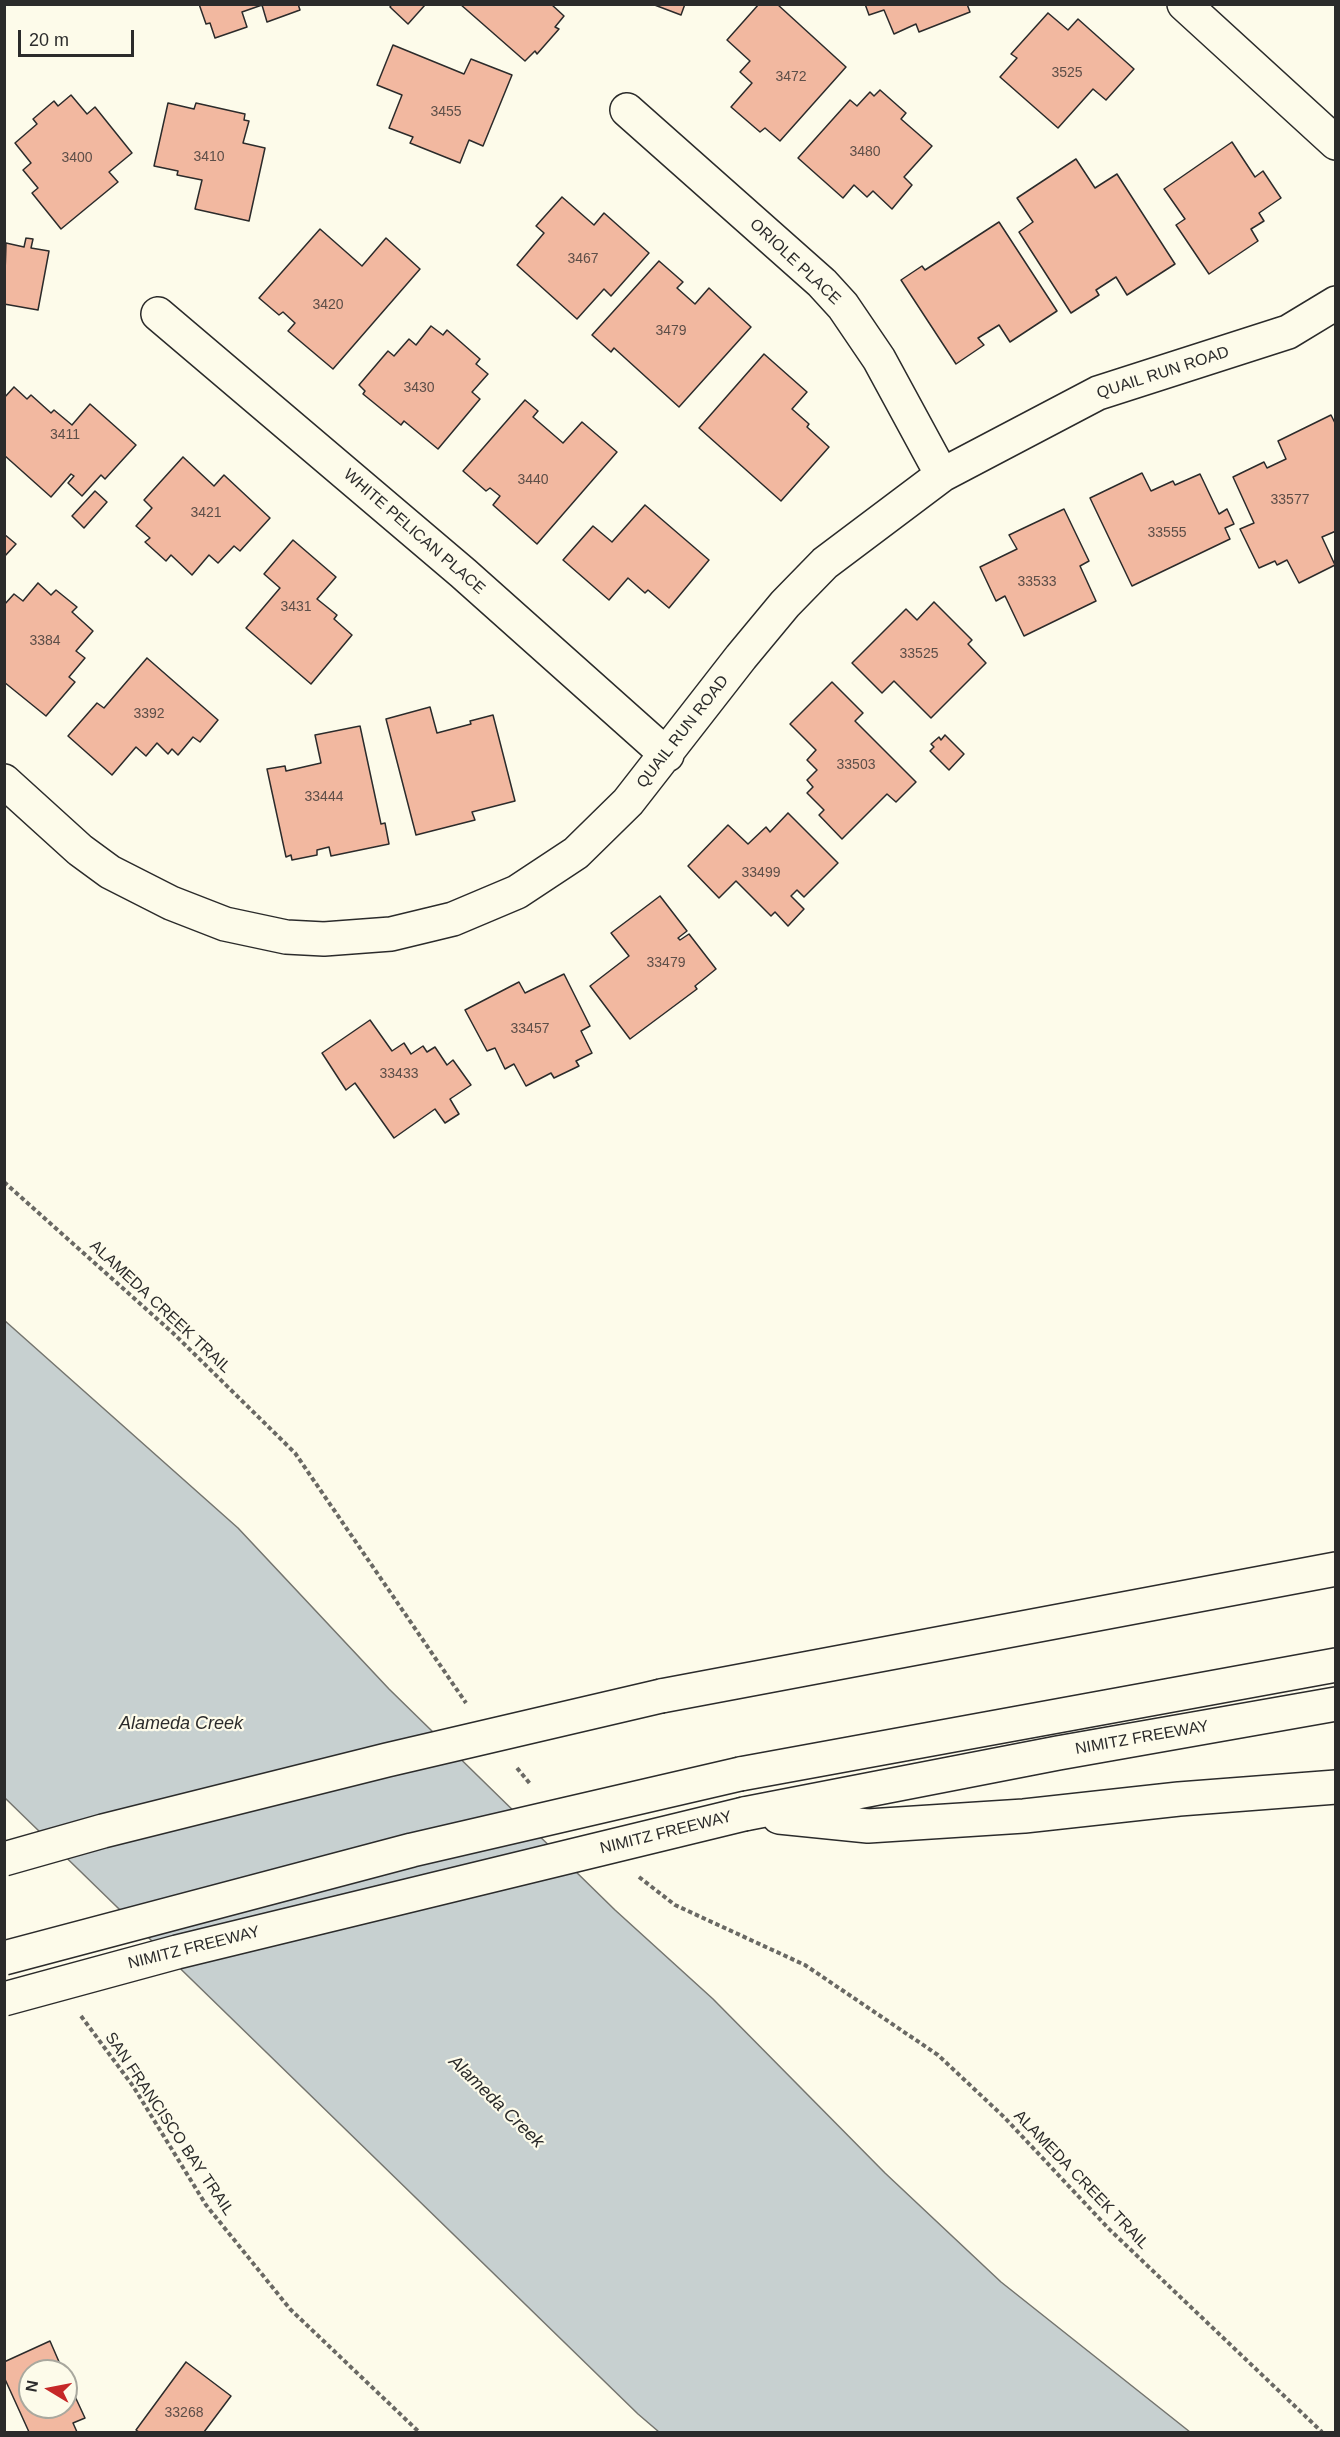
<!DOCTYPE html>
<html>
<head>
<meta charset="utf-8">
<style>
	body { margin:0 }
	#map { position:relative; width:1340px; height:2437px; overflow:hidden; background:#fdfbea; font-family:Helvetica,sans-serif }
	canvas { display:block }
	.frame { position:absolute; inset:0; border:6px solid #2b2b2b; pointer-events:none }
	.north { position:absolute; left:18px; top:2359px; width:60px; height:60px; box-sizing:border-box; background:#fdfbea; border:2px solid #a9a89e; border-radius:50%; rotate:280deg; font-size:16px; font-weight:700; line-height:24px; text-align:center; color:#2b2b2b }
	.north::after { content:''; display:block; margin:auto; width:21px; height:27px; background:#c62828; clip-path:polygon(50% 0,100% 100%,50% 72%,0 100%) }
	.scale { position:absolute; left:18px; top:30px; width:116px; height:27px; box-sizing:border-box; border:3px solid #2b2b2b; border-top:0; padding-left:8px; font-size:18px; line-height:21px; white-space:nowrap; color:#2b2b2b; -webkit-text-stroke:4px #fdfbea; paint-order:stroke }
</style>
</head>
<body>
<div id="map">
<canvas width="1340" height="2437"></canvas>
<div class="frame"></div>
<div class="north">N</div>
<div class="scale">20 m</div>
</div>
<script>
const ctx = document.querySelector('canvas').getContext('2d');
ctx.lineJoin = 'round';
function fillPath(path, color) { ctx.fillStyle = color; ctx.fill(path, 'evenodd'); }
const shape = rows => new Path2D(rows.map(r => 'M' + r).join(''));
function trace(path, color, width, dash) { ctx.strokeStyle = color; ctx.lineWidth = width; ctx.lineCap = dash ? 'butt' : 'round'; ctx.setLineDash(dash || []); ctx.stroke(path); }
function label(font, color, halo, rows, align = 'center') {
  ctx.font = font + ' Helvetica,sans-serif'; ctx.lineWidth = 4.5; ctx.setLineDash([]); ctx.textBaseline = 'middle'; ctx.strokeStyle = halo; ctx.fillStyle = color; for (const [text, x, y, turn = 0] of rows) {
    ctx.save(); ctx.translate(x, y); ctx.rotate((+turn || 0) * Math.PI / 180); ctx.textAlign = isNaN(turn) ? turn : align; if (halo) ctx.strokeText(text, 0, 0); ctx.fillText(text, 0, 0); ctx.restore();
  }
}
const water = shape([
	[4,1320,238,1528,389,1689,615,1910,713,1999,885,2173,1001,2282,1190,2432,659,2432,638,2414,5,1798,4,1320]
]);
fillPath(water, '#c7d0d0');
trace(water, '#74746e', 1.5);
const building = shape([
	[199,4,298,4,300,10,267,22,262,5,242,12,247,27,215,38,210,23,206,24,199,4],
	[392,4,424,4,425,5,408,24,390,7,392,4],
	[460,4,551,4,564,16,555,27,559,29,537,54,535,51,525,61,460,4],
	[652,4,685,4,681,15,652,4],
	[759,4,777,4,846,67,780,141,765,128,760,132,731,107,752,83,740,72,750,61,727,40,759,4],
	[865,4,967,4,970,12,919,32,916,24,894,34,884,10,869,15,865,4],
	[1048,13,1068,30,1078,19,1134,69,1106,100,1093,89,1058,128,1000,77,1017,58,1011,54,1048,13],
	[393,45,464,74,471,59,512,75,483,146,469,140,460,163,410,143,413,137,389,128,402,95,377,85,393,45],
	[880,90,906,113,901,119,932,146,904,177,912,185,892,209,873,191,867,197,854,185,843,198,798,158,850,100,857,106,870,92,874,96,880,90],
	[71,95,87,114,95,107,132,153,109,172,118,182,61,229,32,193,38,188,23,170,31,163,15,143,37,124,33,119,54,101,58,106,71,95],
	[168,103,194,109,196,103,245,114,244,120,249,121,243,143,265,148,249,221,195,209,202,180,177,175,178,171,154,166,168,103],
	[1232,142,1255,177,1263,171,1281,198,1259,213,1264,221,1251,229,1258,241,1209,274,1176,225,1185,219,1164,189,1232,142],
	[1076,159,1095,188,1117,174,1175,264,1127,295,1116,277,1096,290,1099,295,1071,313,1019,232,1033,222,1017,198,1076,159],
	[562,197,594,225,604,213,649,253,611,296,604,289,577,319,517,265,544,233,536,226,562,197],
	[999,222,1057,311,1010,342,999,325,978,338,984,345,956,364,901,280,922,266,925,270,999,222],
	[320,229,362,266,386,238,420,269,333,369,288,331,295,323,283,312,279,315,259,298,320,229],
	[26,238,33,239,31,248,49,251,38,310,4,304,6,243,24,247,26,238],
	[659,261,683,282,677,288,695,304,709,288,751,327,679,407,614,348,611,352,592,335,659,261],
	[431,326,443,335,447,330,480,359,476,364,488,374,472,392,480,399,438,449,404,421,401,425,363,394,365,391,359,385,388,351,394,356,409,339,416,345,431,326],
	[764,354,807,392,792,409,809,424,807,427,829,447,781,501,699,428,764,354],
	[14,387,27,399,31,395,51,413,54,410,72,425,90,404,136,445,105,479,101,475,82,496,68,483,74,476,71,474,51,497,4,455,4,398,14,387],
	[525,400,538,411,533,417,563,443,582,422,617,452,537,544,493,505,500,496,490,488,486,491,463,471,525,400],
	[1331,415,1336,425,1336,531,1322,537,1335,565,1299,583,1287,560,1277,565,1275,561,1259,568,1240,529,1254,523,1233,477,1264,462,1267,468,1286,459,1278,441,1331,415],
	[183,457,214,486,224,475,270,518,240,551,234,546,218,563,209,555,192,575,171,555,166,561,145,542,150,538,136,526,152,508,144,500,183,457],
	[1142,473,1151,491,1173,481,1175,485,1200,474,1219,514,1227,509,1234,524,1225,528,1230,539,1132,586,1090,498,1142,473],
	[95,491,107,502,84,528,72,516,95,491],
	[645,505,709,560,669,608,648,590,645,593,628,578,609,600,563,560,593,526,612,542,645,505],
	[1064,509,1089,561,1080,566,1096,601,1024,636,1005,596,996,601,980,567,1017,549,1009,535,1064,509],
	[4,534,16,544,4,557,4,534],
	[293,540,336,577,317,599,337,615,334,619,352,635,311,684,246,628,280,588,264,574,293,540],
	[38,583,51,595,56,590,77,607,72,612,93,631,76,651,85,658,69,677,75,682,46,716,4,682,4,605,14,594,23,601,38,583],
	[934,602,972,640,968,644,986,663,931,718,894,681,882,693,852,663,906,609,917,620,934,602],
	[147,658,218,720,200,742,193,737,178,755,172,749,168,754,157,743,146,756,136,747,112,775,68,736,97,703,104,708,147,658],
	[832,682,863,713,855,721,916,782,896,802,887,794,842,839,819,815,824,810,807,793,813,787,807,780,817,770,807,760,816,750,790,724,832,682],
	[430,707,437,733,471,724,470,721,493,715,515,801,472,812,475,820,416,835,386,719,430,707],
	[360,726,381,824,385,823,389,844,331,856,329,847,317,850,317,855,292,860,291,855,286,857,267,769,285,766,286,771,321,763,315,735,360,726],
	[945,735,964,754,949,770,930,751,934,747,931,744,939,737,941,740,945,735],
	[788,813,838,863,804,897,797,890,791,896,804,909,788,926,775,912,771,916,736,881,719,898,688,866,728,825,748,844,766,827,770,832,788,813],
	[660,896,687,931,678,938,680,940,689,934,716,969,695,986,697,989,630,1039,590,986,629,956,611,933,660,896],
	[564,974,590,1026,581,1031,592,1053,576,1061,579,1066,554,1078,551,1073,526,1086,514,1064,505,1069,495,1048,487,1051,465,1010,519,982,525,993,564,974],
	[370,1020,392,1051,404,1043,411,1054,423,1046,427,1052,435,1047,447,1065,453,1060,471,1085,450,1099,459,1114,445,1123,435,1109,394,1138,355,1083,346,1090,322,1053,370,1020],
	[50,2341,63,2371,30,2371,30,2407,66,2407,66,2377,85,2418,73,2423,77,2432,29,2432,4,2377,4,2362,50,2341],
	[186,2362,231,2396,204,2432,139,2432,136,2430,186,2362]
]);
fillPath(building, '#f2b8a0');
trace(building, '#2b2b2b', 1.5);
const minor = shape([
	[1184,4,1336,143],
	[627,110,822,283,843,306,879,359,942,475],
	[158,314,463,573,667,755],
	[4,781,80,850,110,872,171,903,225,924,286,937,324,939,391,934,453,919,517,892,576,853,628,802,741,657,785,604,825,563,942,475,1098,393,1288,332,1336,303]
]);
const motorway = shape([
	[661,1696,1336,1569],
	[740,1774,1336,1665],
	[744,1814,1058,1753,1336,1704],
	[779,1817,868,1826,1024,1816,1179,1799,1336,1787]
]);
trace(minor, '#2b2b2b', 36);
trace(motorway, '#2b2b2b', 36);
trace(shape([
	[4,1182,173,1333,295,1453,466,1703],
	[517,1768,531,1785],
	[639,1877,675,1905,805,1965,938,2055,1004,2117,1110,2230,1322,2432],
	[81,2016,133,2086,206,2205,290,2309,419,2432]
]), '#6a6964', 4, [4.5, 3]);
trace(minor, '#fdfbea', 33);
trace(motorway, '#fdfbea', 33);
const motorwayBridge = shape([
	[4,1859,103,1831,387,1760,661,1696],
	[4,1958,412,1850,740,1774],
	[4,1999,177,1952,744,1814]
]);
trace(motorwayBridge, '#2b2b2b', 36, []);
trace(motorwayBridge, '#fdfbea', 33);
label('14px', '#5d4e48', null, [
	["3525",1067,73],
	["3472",791,77],
	["3455",446,112],
	["3480",865,152],
	["3410",209,157],
	["3400",77,158],
	["3467",583,259],
	["3420",328,305],
	["3479",671,331],
	["3430",419,388],
	["3411",65,435],
	["3440",533,480],
	["33577",1290,500],
	["3421",206,513],
	["33555",1167,533],
	["33533",1037,582],
	["3431",296,607],
	["3384",45,641],
	["33525",919,654],
	["3392",149,714],
	["33503",856,765],
	["33444",324,797],
	["33499",761,873],
	["33479",666,963],
	["33457",530,1029],
	["33433",399,1074],
	["33268",184,2413]
]);
label('16px', '#2b2b2b', '#fdfbea', [
	["ORIOLE PLACE",795,262,43],
	["QUAIL RUN ROAD",1163,373,-18],
	["WHITE PELICAN PLACE",414,532,41],
	["QUAIL RUN ROAD",683,732,-52],
	["ALAMEDA CREEK TRAIL",160,1307,43],
	["NIMITZ FREEWAY",1142,1738,-10],
	["NIMITZ FREEWAY",666,1833,-14],
	["NIMITZ FREEWAY",194,1948,-14],
	["SAN FRANCISCO BAY TRAIL",169,2124,56],
	["ALAMEDA CREEK TRAIL",1081,2180,46]
]);
label('italic 18px', '#2b2b2b', '#fdfbea', [
	["Alameda Creek",181,1724],
	["Alameda Creek",496,2102,44]
]);
</script>
</body>
</html>
